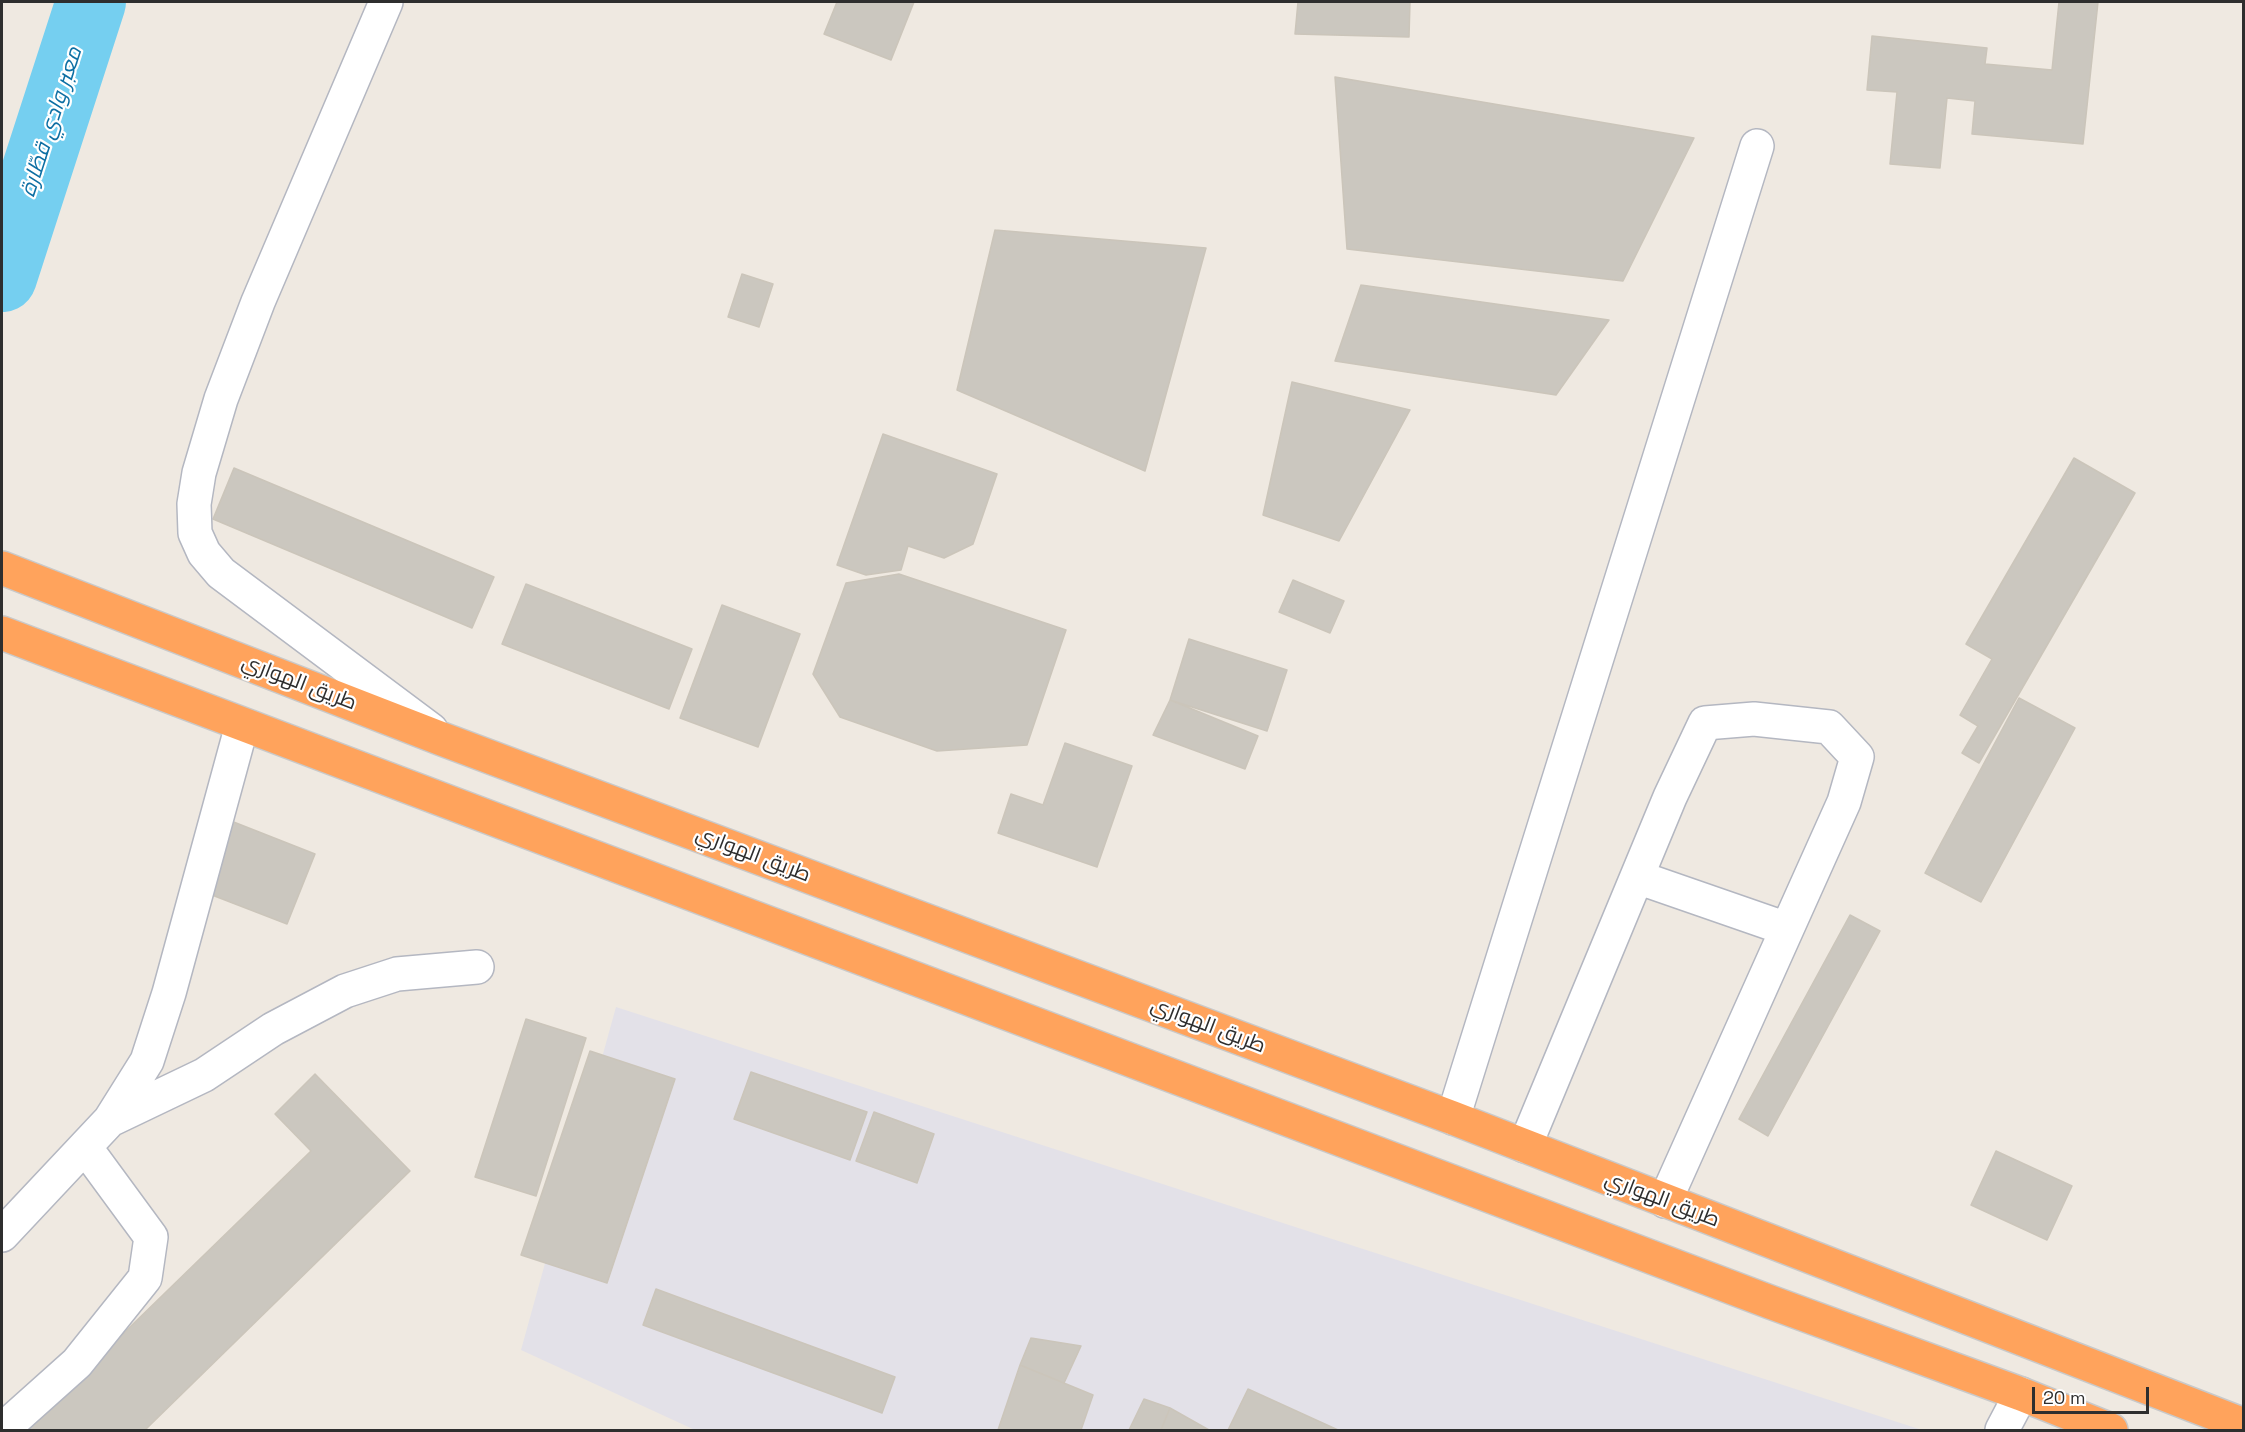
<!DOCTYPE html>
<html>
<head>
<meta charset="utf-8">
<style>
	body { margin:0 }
	#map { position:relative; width:2245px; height:1432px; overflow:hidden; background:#efe9e1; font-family:"Space Grotesk",sans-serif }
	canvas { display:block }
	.frame { position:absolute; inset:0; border:3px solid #2e2e2e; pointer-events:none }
	.scale { position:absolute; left:2032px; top:1387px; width:117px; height:27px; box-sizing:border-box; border:3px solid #2e2e2e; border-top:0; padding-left:8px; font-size:18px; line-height:21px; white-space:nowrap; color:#2e2e2e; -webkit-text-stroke:4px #fff; paint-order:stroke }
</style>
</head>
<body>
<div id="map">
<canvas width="2245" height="1432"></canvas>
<div class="frame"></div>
<div class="scale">20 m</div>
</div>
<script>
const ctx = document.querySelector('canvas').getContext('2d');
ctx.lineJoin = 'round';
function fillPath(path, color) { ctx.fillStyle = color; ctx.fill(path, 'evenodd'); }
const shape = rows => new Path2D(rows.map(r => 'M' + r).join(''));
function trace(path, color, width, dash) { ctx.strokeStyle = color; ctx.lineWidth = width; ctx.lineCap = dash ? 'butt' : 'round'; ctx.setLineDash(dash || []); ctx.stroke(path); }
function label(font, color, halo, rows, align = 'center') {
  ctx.font = font + ' "Space Grotesk",Cairo,sans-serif'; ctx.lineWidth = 4.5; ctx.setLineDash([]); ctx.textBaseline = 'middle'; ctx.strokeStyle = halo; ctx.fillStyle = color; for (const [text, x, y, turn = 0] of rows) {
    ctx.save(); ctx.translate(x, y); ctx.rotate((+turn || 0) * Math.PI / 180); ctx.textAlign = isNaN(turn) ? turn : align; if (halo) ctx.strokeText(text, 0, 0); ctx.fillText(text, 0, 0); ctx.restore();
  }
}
fillPath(shape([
	[616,1007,1922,1430,695,1430,521,1350]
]), '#e3e1e8');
trace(shape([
	[2,277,91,2]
]), '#75cff0', 70);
const building = shape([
	[837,2,914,2,891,60,824,34,837,2],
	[1298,2,1410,2,1409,37,1295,34,1298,2],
	[2059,2,2098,2,2083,144,1972,134,1975,101,1947,98,1940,168,1890,164,1897,92,1867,90,1872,36,1987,48,1985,64,2052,70,2059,2],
	[1335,77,1694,138,1623,281,1347,249,1335,77],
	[995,230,1206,248,1145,471,957,390,995,230],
	[742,274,773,284,759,327,728,317,742,274],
	[1361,285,1609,320,1556,395,1335,361,1361,285],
	[1292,382,1410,410,1339,541,1263,515,1292,382],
	[883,434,997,474,973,544,944,558,908,546,901,570,866,575,837,565,883,434],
	[2074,458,2135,493,1979,763,1962,753,1978,726,1960,715,1992,659,1966,644,2074,458],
	[234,468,494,577,472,628,213,519,234,468],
	[899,574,1066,630,1027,745,937,751,840,717,813,674,846,583,899,574],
	[1293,580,1344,601,1330,633,1279,612,1293,580],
	[526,584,692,649,669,709,502,644,526,584],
	[722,605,800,634,758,747,680,718,722,605],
	[1189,639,1287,670,1267,731,1170,700,1189,639],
	[2019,698,2075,728,1981,902,1925,873,2019,698],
	[1170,700,1258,736,1245,769,1153,735,1170,700],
	[1065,743,1132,766,1097,867,998,833,1011,794,1043,805,1065,743],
	[226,819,315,854,287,924,199,890,226,819],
	[1850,915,1880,931,1768,1136,1739,1119,1850,915],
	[526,1019,586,1038,536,1196,475,1177,526,1019],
	[590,1051,675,1079,607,1283,521,1255,590,1051],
	[751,1072,867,1112,850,1160,734,1119,751,1072],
	[315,1074,410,1171,145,1430,24,1430,311,1151,275,1114,315,1074],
	[874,1112,934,1134,917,1183,856,1161,874,1112],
	[1996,1151,2072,1186,2047,1240,1971,1205,1996,1151],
	[656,1289,895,1377,882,1413,643,1325,656,1289],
	[1031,1338,1081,1346,1064,1383,1020,1365,1031,1338],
	[1020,1365,1093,1395,1081,1430,998,1430,1020,1365],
	[1248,1389,1338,1430,1228,1430,1248,1389],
	[1144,1399,1170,1408,1161,1430,1129,1430,1144,1399],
	[1170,1408,1209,1430,1161,1430,1170,1408]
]);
fillPath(building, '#cbc7bf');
trace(building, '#cbc5ba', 1.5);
const minor = shape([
	[386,2,258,302,221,399,199,473,194,504,195,533,204,553,221,573,431,730],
	[1637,877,1787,929],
	[1453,1118,1757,146],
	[110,1120,204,1075,273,1029,345,991,397,974,477,967],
	[1525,1146,1670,797,1705,723,1754,719,1829,727,1857,757,1844,802,1665,1201],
	[2,1235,110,1120,147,1061,169,993,242,725],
	[2,1430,77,1363,145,1278,151,1237,85,1147],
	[2002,1430,2021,1394]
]);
const highway = shape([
	[2,568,442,739,1453,1118,2244,1425],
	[2,633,1770,1302,2021,1394,2111,1430]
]);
trace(minor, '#b4b7c1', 36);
trace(highway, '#c9c9c9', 36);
trace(minor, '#fff', 33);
trace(highway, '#ffa35c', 33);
label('21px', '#2e2e2e', '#fff', [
	["طريق الهواري",299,683,21],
	["طريق الهواري",753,855,21],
	["طريق الهواري",1208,1026,21],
	["طريق الهواري",1662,1200,21]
]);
label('italic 22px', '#0d6fa3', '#fff', [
	["معبر وادي قطّارة",52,122,-72]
]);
</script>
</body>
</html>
